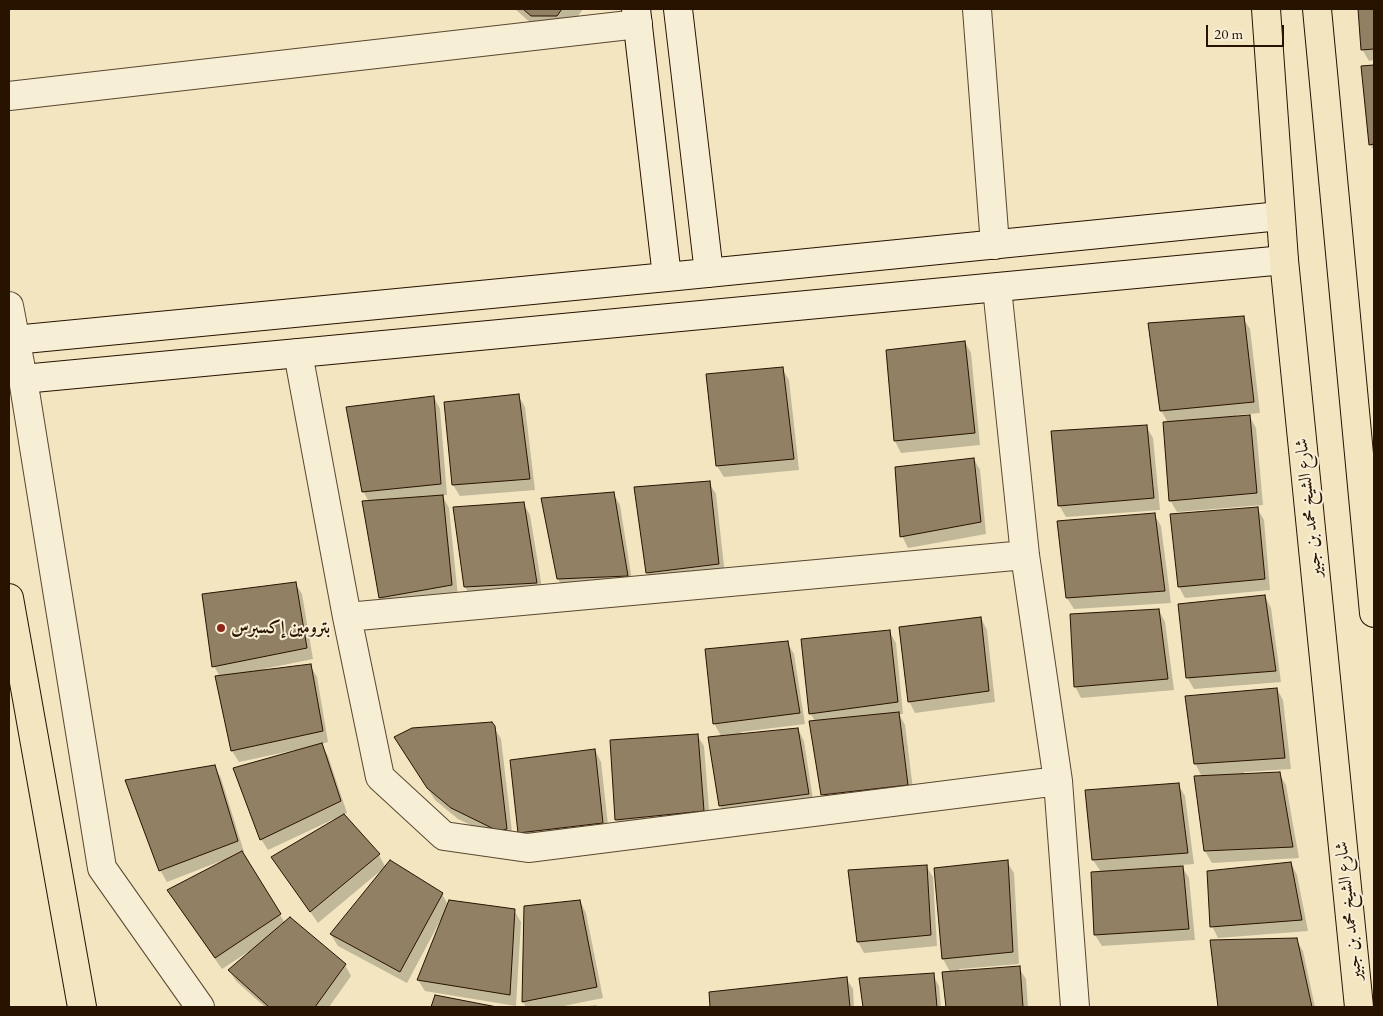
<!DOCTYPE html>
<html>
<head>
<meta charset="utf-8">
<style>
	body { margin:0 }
	#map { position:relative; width:1383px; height:1016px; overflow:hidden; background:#f2e5c0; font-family:"EB Garamond",serif }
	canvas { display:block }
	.frame { position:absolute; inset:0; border:10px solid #281200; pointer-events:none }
	.scale { position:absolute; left:1206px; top:25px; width:78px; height:22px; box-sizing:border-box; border:2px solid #281200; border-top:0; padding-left:6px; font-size:15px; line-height:18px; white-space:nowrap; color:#281200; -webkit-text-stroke:4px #f7eed6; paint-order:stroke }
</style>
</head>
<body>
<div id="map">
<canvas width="1383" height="1016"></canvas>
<div class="frame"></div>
<div class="scale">20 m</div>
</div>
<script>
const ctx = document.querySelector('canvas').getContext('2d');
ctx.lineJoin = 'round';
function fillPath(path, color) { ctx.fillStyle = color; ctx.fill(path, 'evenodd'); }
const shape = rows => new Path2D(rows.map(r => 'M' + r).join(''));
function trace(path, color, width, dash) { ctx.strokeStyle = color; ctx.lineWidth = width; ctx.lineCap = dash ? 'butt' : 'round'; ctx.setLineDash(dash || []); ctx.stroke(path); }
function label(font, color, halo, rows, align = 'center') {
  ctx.font = font + ' "EB Garamond",Amiri,serif'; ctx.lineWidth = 4; ctx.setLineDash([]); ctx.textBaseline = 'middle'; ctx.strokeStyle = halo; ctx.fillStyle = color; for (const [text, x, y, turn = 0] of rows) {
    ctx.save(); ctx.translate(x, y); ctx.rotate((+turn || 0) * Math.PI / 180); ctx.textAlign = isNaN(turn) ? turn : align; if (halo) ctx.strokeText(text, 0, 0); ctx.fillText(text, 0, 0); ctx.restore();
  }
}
fillPath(shape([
	[515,9,583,9,566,33,542,33],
	[1360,9,1374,9,1374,60,1369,61,1362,49],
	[1374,66,1374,151,1370,144,1362,67],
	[1243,318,1250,329,1260,413,1237,415,1237,418,1250,417,1256,428,1263,505,1177,512,1170,500,1168,423,1161,410],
	[965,342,971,353,980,445,901,453,895,441,887,351],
	[782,368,789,380,799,470,724,477,717,466],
	[518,395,525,407,535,490,460,496,453,485],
	[434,397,440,409,447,495,442,495,449,508,458,597,387,609,380,598,369,502,363,491],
	[1146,426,1153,438,1160,510,1066,517,1059,505],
	[974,459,980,470,986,534,908,548,902,536],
	[709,483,716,494,725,575,654,584,647,573],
	[613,493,620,505,633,587,565,591,558,579],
	[523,503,530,515,543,594,472,598,465,587],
	[1257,508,1264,520,1270,590,1185,598,1179,587],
	[1154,514,1161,526,1171,603,1074,609,1067,598],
	[295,583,302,594,313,659,263,669,263,671,310,665,317,677,328,742,321,744,328,756,347,813,344,814,379,855,386,868,442,894,448,905,514,910,521,922,516,1006,425,991,418,980,442,922,440,921,407,983,338,946,331,935,385,867,318,923,272,857,335,821,334,819,268,850,261,839,295,750,239,762,232,751,220,677,214,666],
	[1265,596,1271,608,1281,682,1194,689,1187,677],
	[1159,610,1165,622,1174,690,1081,698,1075,686],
	[981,618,987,630,995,702,915,713,909,701],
	[889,631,896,643,903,714,899,714,905,725,914,797,829,806,823,795,811,722,815,721,810,713],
	[787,642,794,654,805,724,741,732,741,735,798,729,804,741,814,806,726,817,720,806,709,738,721,736,714,723],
	[1277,689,1283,700,1291,769,1244,772,1244,775,1279,773,1286,785,1299,858,1212,863,1205,851,1196,777,1202,777,1195,763],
	[494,727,501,739,513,840,506,842,458,819,435,800,402,748],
	[697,735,704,746,710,823,623,831,616,820,612,741],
	[595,750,601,762,609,834,525,844,519,832],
	[214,766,221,778,244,852,242,853,285,923,345,965,351,976,329,1007,265,1007,236,981,229,970,249,954,248,952,222,969,175,902,222,863,221,861,167,882,160,870],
	[1178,784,1185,796,1194,864,1181,865,1189,878,1195,940,1102,946,1095,935,1101,872,1093,860],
	[1007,862,1014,873,1019,964,959,969,960,972,1019,968,1026,979,1028,1007,947,1007,944,973,950,972,943,959],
	[1291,863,1297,875,1308,931,1218,938,1212,926],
	[926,866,933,877,937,946,864,953,858,942],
	[580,901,586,913,603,998,559,1007,526,1007,523,1002,526,907],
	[1296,939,1303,951,1315,1007,1220,1007,1212,941],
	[933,975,939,986,941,1007,864,1007,861,979],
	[846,978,853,989,854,1007,712,1007,710,994],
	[436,996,491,1007,432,1007],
	[596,1005,598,1007,581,1007]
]), '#0003');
const building = shape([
	[523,9,562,9,557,16,531,16,523,9],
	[1358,9,1374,9,1374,49,1361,50,1358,9],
	[1374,65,1374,144,1369,145,1361,66,1374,65],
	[1244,316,1254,402,1160,411,1148,323,1244,316],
	[965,341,975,433,894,441,886,350,965,341],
	[783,367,794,459,716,466,706,374,783,367],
	[519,394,530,479,452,485,444,402,519,394],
	[434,396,441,484,362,492,346,407,434,396],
	[1250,415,1257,493,1169,501,1163,422,1250,415],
	[1147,425,1154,498,1058,506,1051,431,1147,425],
	[974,458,981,522,900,537,895,467,974,458],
	[710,481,719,564,646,573,634,487,710,481],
	[614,492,628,576,557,579,541,498,614,492],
	[443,495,452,585,379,598,362,501,443,495],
	[524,502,537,583,464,587,453,507,524,502],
	[1258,507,1265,579,1178,587,1170,514,1258,507],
	[1155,513,1165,591,1066,598,1057,521,1155,513],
	[296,582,307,648,212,667,202,594,296,582],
	[1265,595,1276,671,1186,678,1178,604,1265,595],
	[1159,609,1168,679,1074,687,1070,614,1159,609],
	[981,617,989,691,908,702,899,627,981,617],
	[890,630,898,702,809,714,801,639,890,630],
	[788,641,800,713,713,724,705,649,788,641],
	[311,664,323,731,231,751,215,676,311,664],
	[1277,688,1285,758,1194,764,1185,696,1277,688],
	[899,712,908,785,821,795,809,721,899,712],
	[492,722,495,726,507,829,498,831,451,808,427,788,394,737,412,728,492,722],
	[798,728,809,794,719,806,708,737,798,728],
	[698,734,704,811,615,820,610,740,698,734],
	[322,743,341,801,260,840,233,768,322,743],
	[595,749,603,823,518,833,510,760,595,749],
	[215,765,238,841,159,871,125,780,215,765],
	[1280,772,1293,847,1204,851,1194,776,1280,772],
	[1179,783,1188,853,1092,860,1085,790,1179,783],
	[344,814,380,854,310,912,271,857,344,814],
	[242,851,281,914,215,958,167,890,242,851],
	[390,860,443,893,400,972,330,934,390,860],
	[1008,860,1013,952,942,959,934,868,1008,860],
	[1291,862,1302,920,1210,927,1207,871,1291,862],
	[927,865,931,935,857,942,848,870,927,865],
	[1183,866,1189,929,1094,935,1091,872,1183,866],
	[449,900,515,909,510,995,417,980,449,900],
	[580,900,597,987,522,1002,524,906,580,900],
	[290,917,346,964,315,1007,269,1007,228,970,290,917],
	[1297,938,1312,1007,1218,1007,1210,940,1297,938],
	[1020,966,1023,1007,946,1007,942,972,1020,966],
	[934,973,937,1007,863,1007,859,978,934,973],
	[847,977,850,1007,710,1007,709,992,847,977],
	[435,995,497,1007,431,1007,435,995]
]);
fillPath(building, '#918064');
trace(building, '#281200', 1);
const street = shape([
	[977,9,995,245],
	[9,96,638,24],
	[997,288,1025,555,1058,781,1075,1007],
	[9,306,23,379,102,868,200,1007],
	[298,353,347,617,380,777,444,836,528,848,1058,781],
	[347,617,1025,555]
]);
const secondary = shape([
	[636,9,667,277],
	[678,9,709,273],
	[14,340,667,277,1280,216],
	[23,379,1284,260]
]);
const primary = shape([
	[1266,9,1284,260,1359,1007],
	[1317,9,1374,613],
	[9,598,82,1007]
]);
trace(street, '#5a4730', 30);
trace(secondary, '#281200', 30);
trace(primary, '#281200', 30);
trace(street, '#f7eed6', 28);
trace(secondary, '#f7eed6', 28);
trace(primary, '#f2e5c0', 28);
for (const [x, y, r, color] of [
	[221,628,5,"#8f2418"]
]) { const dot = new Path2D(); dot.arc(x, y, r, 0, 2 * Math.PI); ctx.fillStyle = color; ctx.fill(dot); trace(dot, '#f7eed6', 2); }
label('18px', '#281200', '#f7eed6', [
	["شارع الشيخ محمد بن جبير",1309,508,-96],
	["شارع الشيخ محمد بن جبير",1349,911,-96]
]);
label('bold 18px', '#281200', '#f7eed6', [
	["بترومين إكسبرس",231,628]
], 'left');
</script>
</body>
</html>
